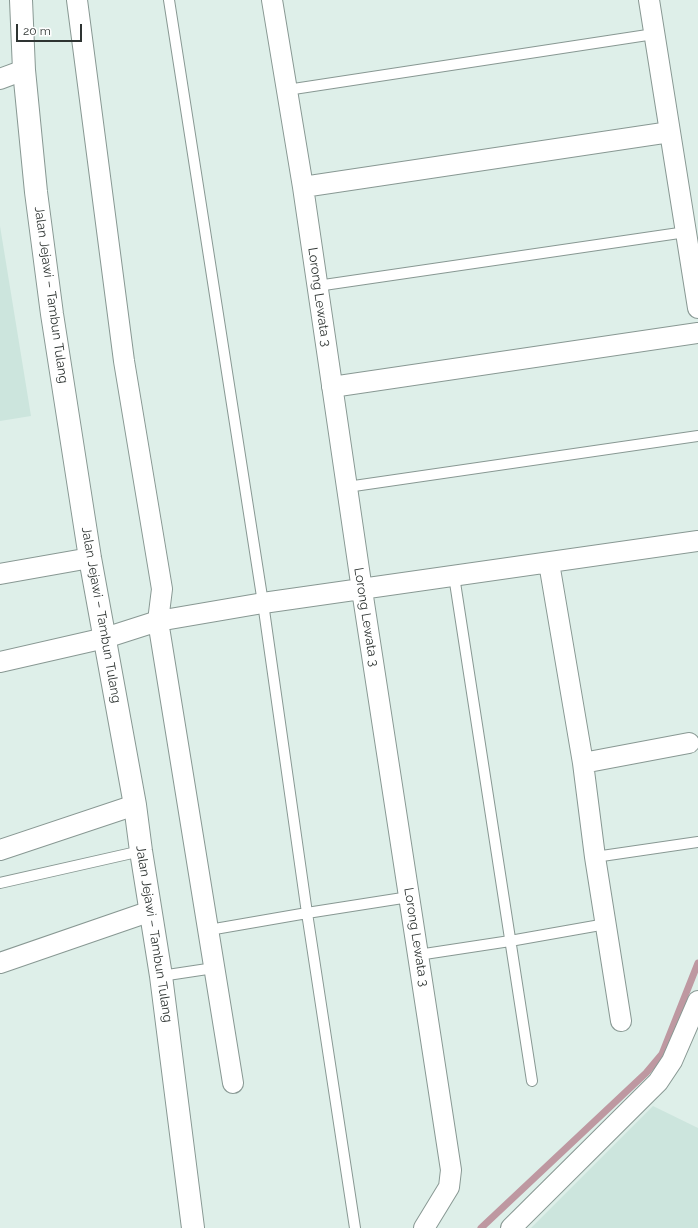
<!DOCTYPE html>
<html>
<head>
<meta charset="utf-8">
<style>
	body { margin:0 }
	#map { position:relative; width:698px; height:1228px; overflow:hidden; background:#deefe9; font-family:Raleway,sans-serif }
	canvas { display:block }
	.scale { position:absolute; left:16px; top:24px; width:66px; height:18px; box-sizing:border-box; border:2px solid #2e3432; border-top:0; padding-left:5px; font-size:12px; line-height:14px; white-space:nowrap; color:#2e3432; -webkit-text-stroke:3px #fff; paint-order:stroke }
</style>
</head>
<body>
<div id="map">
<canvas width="698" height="1228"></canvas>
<div class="scale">20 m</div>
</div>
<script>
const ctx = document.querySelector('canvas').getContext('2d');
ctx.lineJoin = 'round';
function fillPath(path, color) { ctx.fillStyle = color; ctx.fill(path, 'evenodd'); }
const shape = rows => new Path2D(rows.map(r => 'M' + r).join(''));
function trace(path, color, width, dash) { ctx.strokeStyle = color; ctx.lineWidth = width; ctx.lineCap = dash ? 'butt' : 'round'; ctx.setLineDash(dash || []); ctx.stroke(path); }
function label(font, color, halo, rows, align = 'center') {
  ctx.font = font + ' Raleway,sans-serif'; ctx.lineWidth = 4; ctx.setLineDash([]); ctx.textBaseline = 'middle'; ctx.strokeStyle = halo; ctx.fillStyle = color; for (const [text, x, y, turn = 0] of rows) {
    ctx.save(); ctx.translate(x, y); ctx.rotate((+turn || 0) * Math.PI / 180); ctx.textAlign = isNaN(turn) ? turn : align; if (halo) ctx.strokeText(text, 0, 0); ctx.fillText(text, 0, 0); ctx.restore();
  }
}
fillPath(shape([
	[0,226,31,416,0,421],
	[653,1106,698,1128,698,1228,531,1228]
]), '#cce5dd');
trace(shape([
	[481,1228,646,1073,662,1054,698,963]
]), '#be98a1', 7);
const lane = shape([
	[169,0,263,603,307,913,355,1228],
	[287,90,654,34],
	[317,286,686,232],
	[347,487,698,436],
	[454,576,532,1081],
	[595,857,698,842],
	[0,883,141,851],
	[209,930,307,913,409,897],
	[418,955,510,941,606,924],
	[161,976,214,968]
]);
const street = shape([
	[77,0,124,361,162,589,158,621,233,1083],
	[272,0,303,187,362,590,451,1170,449,1187,424,1228],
	[649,0,698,308],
	[0,79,24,70],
	[303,187,670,132],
	[332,387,698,333],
	[549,563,583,763,595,857,621,1021],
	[0,574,90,558],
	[0,662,105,638,158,621,263,603,698,541],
	[583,763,689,743],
	[0,850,135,805],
	[0,963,151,911],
	[511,1228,658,1082,672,1061,698,1001]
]);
const secondary = shape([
	[21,0,24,70,36,192,52,314,90,558,135,805,141,851,161,976,193,1228]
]);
trace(lane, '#889893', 12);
trace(street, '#889893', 22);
trace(secondary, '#889893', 24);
trace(lane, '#fff', 10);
trace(street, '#fff', 20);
trace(secondary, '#fff', 22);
label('13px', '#2e3432', '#fff', [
	["Jalan Jejawi – Tambun Tulang",51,295,82],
	["Lorong Lewata 3",319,297,82],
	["Jalan Jejawi – Tambun Tulang",101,615,80],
	["Lorong Lewata 3",366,617,81],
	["Jalan Jejawi – Tambun Tulang",154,934,81],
	["Lorong Lewata 3",416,937,81]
]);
</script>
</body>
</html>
